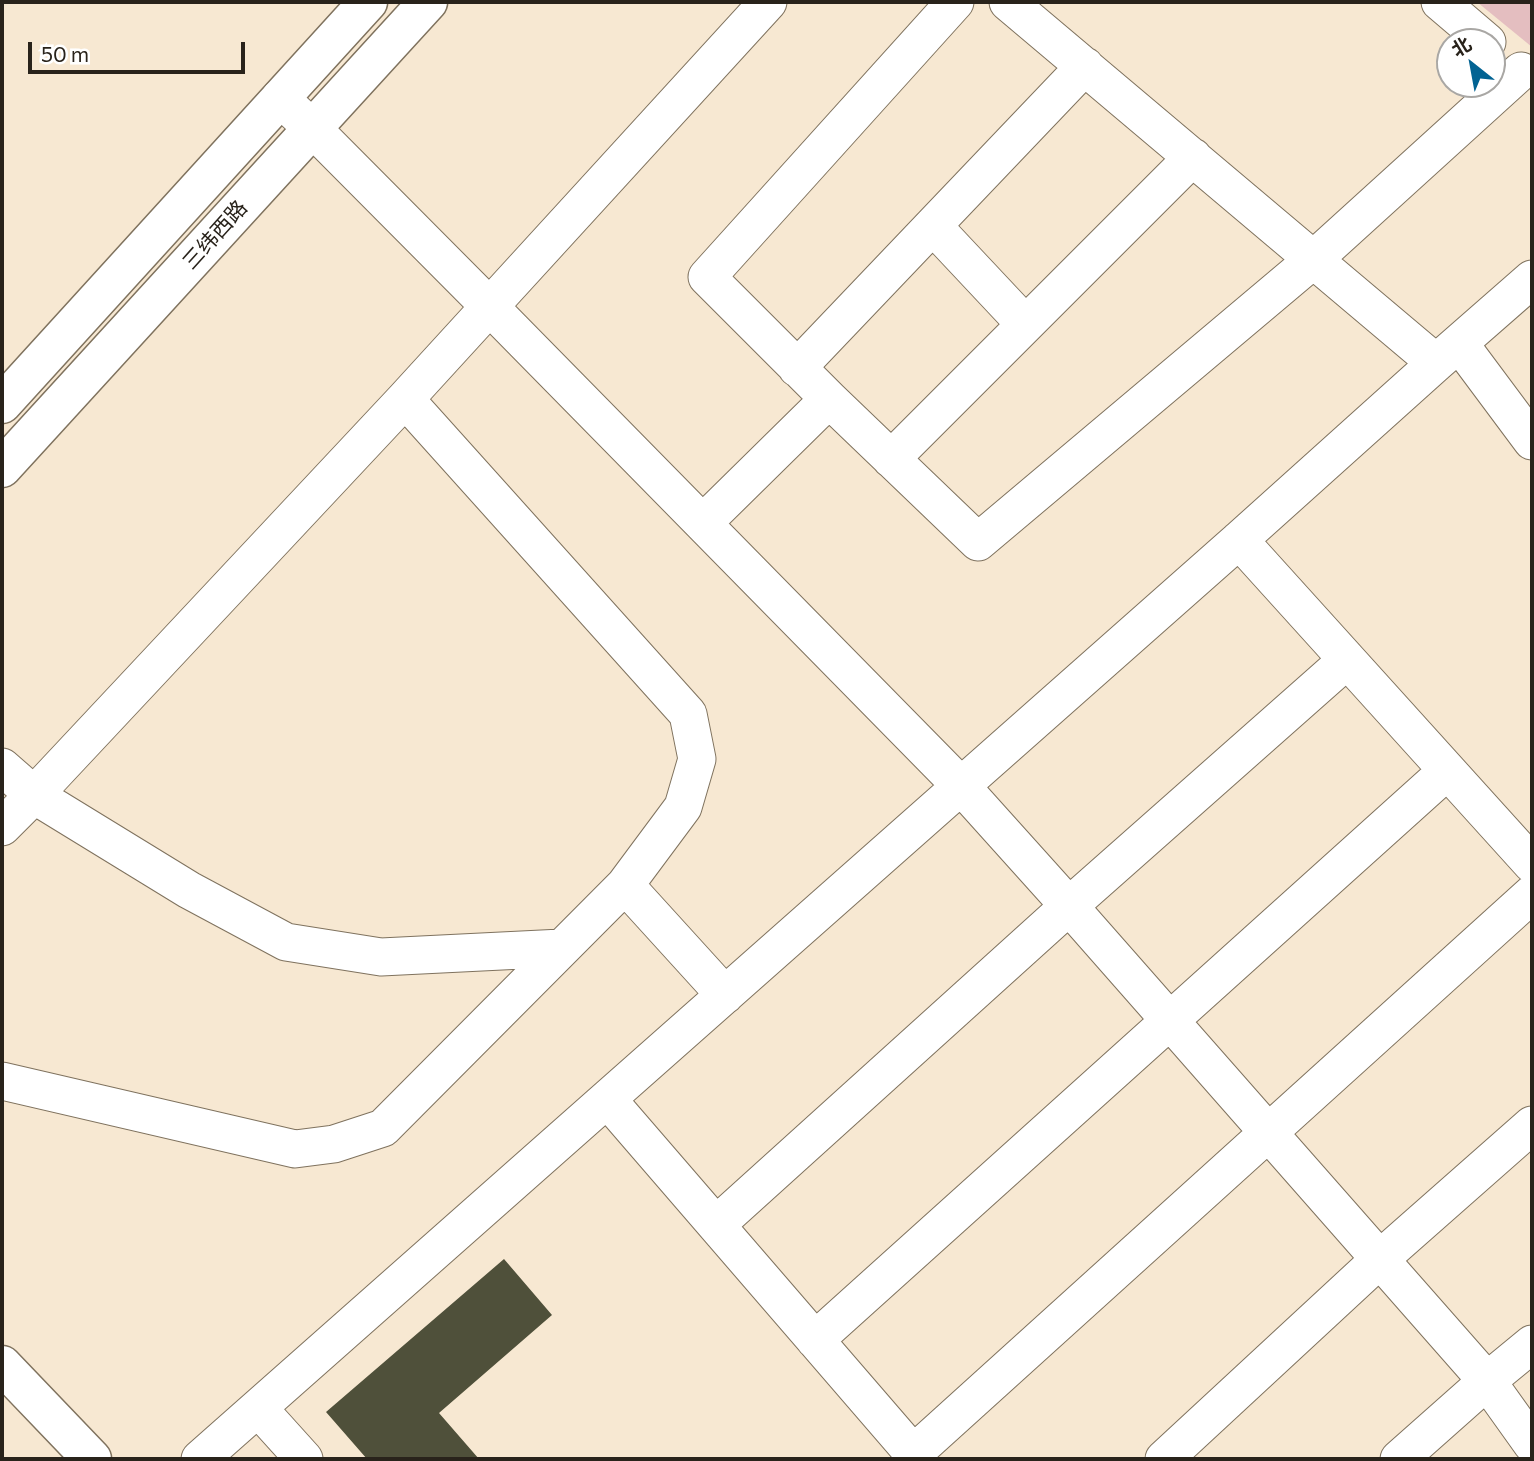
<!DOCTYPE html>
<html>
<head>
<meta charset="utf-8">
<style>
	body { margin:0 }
	#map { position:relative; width:1534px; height:1461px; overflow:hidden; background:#f7e8d2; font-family:Commissioner,"Noto Sans SC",sans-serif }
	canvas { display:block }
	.frame { position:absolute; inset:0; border:4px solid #29231b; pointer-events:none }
	.north { position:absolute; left:1436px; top:28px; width:70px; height:70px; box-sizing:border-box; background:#fff; border:2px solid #a9a7a4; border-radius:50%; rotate:329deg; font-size:19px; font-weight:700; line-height:28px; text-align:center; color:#29231b }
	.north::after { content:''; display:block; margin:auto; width:24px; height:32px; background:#026393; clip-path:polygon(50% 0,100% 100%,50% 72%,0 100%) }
	.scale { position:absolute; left:28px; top:42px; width:217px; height:32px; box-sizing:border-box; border:4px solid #29231b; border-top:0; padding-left:9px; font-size:21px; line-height:24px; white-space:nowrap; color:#29231b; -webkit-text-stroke:5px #fff; paint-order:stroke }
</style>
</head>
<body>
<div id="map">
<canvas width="1534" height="1461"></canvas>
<div class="frame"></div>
<div class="north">北</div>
<div class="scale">50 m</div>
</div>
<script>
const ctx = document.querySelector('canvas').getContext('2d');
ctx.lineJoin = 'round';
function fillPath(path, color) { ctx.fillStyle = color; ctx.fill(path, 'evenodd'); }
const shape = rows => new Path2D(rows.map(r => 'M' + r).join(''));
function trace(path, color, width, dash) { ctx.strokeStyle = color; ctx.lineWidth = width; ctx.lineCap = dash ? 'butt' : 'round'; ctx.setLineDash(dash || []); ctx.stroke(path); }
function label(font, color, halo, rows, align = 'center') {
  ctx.font = font + ' Commissioner,"Noto Sans SC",sans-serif'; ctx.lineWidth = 7; ctx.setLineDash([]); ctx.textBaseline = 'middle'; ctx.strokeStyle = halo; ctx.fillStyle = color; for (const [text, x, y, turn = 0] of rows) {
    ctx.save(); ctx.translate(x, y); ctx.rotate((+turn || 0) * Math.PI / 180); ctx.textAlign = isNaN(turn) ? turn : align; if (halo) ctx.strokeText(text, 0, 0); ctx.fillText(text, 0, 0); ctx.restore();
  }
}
fillPath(shape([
	[1477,2,1532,2,1532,47]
]), '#e4bec0');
fillPath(shape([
	[504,1259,552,1315,439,1413,479,1459,367,1459,326,1412]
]), '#4f503a');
const minor = shape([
	[1008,2,1436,363],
	[1440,2,1487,42],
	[280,98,313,129,489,306,962,787,1069,906,1487,1381,1532,1444],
	[933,226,1025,324],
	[1459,343,1532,441],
	[797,368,1085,66],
	[829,399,707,277,955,2],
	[891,459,1193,157],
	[703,523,829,399,978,542,1314,259,1521,71],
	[1239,540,1532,864],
	[2,767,34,795,189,890,286,942,381,957,562,948],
	[2,827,34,795,405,399,768,2],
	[625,885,725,995],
	[2,1081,295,1149,334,1144,383,1128,625,885,683,807,697,759,688,714,405,399],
	[608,1100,918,1459],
	[716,1225,1069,906,1347,660],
	[815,1340,1447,771],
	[258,1408,304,1459],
	[913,1454,1532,894],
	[200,1459,1239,540,1436,363,1532,279],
	[1164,1459,1380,1259,1532,1125],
	[1399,1459,1487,1381,1532,1344]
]);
const major = shape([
	[2,404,368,2],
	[2,468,428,2],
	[2,1365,92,1459]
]);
trace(minor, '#7f725e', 39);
trace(major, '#7f725e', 41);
trace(minor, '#fff', 37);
trace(major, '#fff', 38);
label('21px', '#29231b', '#fff', [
	["三纬西路",215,235,-48]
]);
</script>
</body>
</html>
